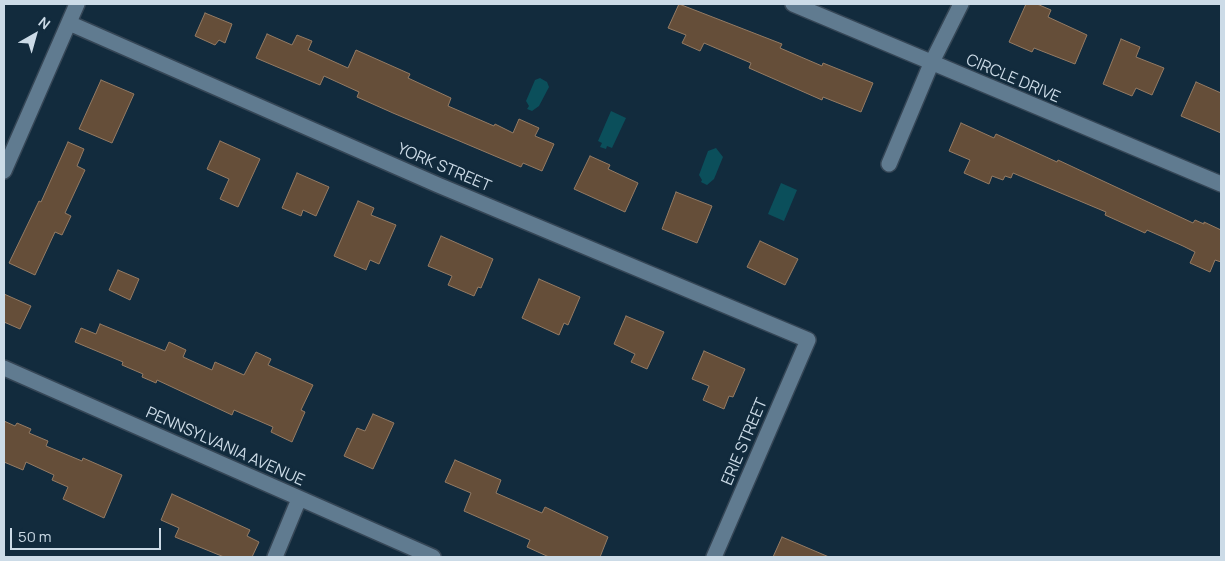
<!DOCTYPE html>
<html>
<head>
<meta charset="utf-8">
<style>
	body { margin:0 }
	#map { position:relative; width:1225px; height:561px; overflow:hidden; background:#122b3d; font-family:Manrope,sans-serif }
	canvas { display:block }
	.frame { position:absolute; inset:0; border:5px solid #ccdbe7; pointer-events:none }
	.north { position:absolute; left:10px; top:10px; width:50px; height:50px; -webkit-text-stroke:4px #122b3d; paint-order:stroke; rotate:38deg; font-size:14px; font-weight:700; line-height:20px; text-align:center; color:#ccdbe7 }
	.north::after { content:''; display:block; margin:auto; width:18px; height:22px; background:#ccdbe7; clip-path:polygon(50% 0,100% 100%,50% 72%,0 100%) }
	.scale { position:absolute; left:10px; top:528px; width:151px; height:22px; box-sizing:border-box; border:2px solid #ccdbe7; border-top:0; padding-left:6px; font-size:15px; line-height:18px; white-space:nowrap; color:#ccdbe7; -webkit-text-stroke:4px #122b3d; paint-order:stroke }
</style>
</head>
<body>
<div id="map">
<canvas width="1225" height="561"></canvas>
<div class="frame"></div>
<div class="north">N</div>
<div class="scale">50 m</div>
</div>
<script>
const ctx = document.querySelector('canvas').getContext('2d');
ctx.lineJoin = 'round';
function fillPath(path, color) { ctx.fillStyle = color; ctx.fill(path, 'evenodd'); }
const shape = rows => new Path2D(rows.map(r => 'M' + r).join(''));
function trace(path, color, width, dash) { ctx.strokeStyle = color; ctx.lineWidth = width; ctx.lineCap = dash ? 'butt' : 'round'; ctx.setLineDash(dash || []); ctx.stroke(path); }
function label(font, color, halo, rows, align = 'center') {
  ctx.font = font + ' Manrope,sans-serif'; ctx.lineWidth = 5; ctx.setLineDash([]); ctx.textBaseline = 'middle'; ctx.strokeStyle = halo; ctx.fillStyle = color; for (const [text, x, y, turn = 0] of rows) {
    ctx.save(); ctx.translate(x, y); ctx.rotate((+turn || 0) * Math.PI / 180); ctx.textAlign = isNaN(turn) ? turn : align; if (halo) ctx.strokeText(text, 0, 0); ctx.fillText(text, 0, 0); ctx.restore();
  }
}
fillPath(shape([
	[540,78,547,82,549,87,539,106,532,111,527,109,529,106,526,101,535,80],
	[611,111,626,118,612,148,607,146,606,149,600,147,602,143,598,141],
	[716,148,723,157,714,179,707,185,701,182,702,180,699,175,708,151],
	[781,183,797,190,784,221,768,214]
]), '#0b4f5b');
const building = shape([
	[679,4,782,44,780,48,822,66,823,63,873,83,861,112,823,97,822,100,749,68,751,63,704,43,700,51,682,43,686,35,668,28,679,4],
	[1026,4,1037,4,1051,10,1048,17,1087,35,1075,64,1034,48,1032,52,1009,42,1026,4],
	[205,13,232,24,225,43,219,40,215,45,195,36,205,13],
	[267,34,292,45,297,35,312,41,308,50,348,68,356,50,410,74,408,78,451,98,448,106,494,126,495,124,513,133,519,119,539,128,535,136,554,144,542,171,523,163,521,167,393,113,357,97,359,92,324,76,320,85,256,58,267,34],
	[1121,39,1140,47,1136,57,1164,68,1152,95,1136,88,1132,96,1103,84,1121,39],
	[101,80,134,94,112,143,79,129,101,80],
	[1196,82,1221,93,1221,133,1181,116,1196,82],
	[961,123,994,138,996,134,1057,162,1058,160,1193,223,1195,220,1204,224,1204,222,1221,230,1221,262,1215,260,1210,272,1190,263,1195,252,1183,246,1147,230,1145,233,1105,215,1106,212,1013,173,1011,178,1005,176,1003,180,992,176,989,184,964,173,970,160,949,151,961,123],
	[220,141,260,159,238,207,220,199,229,179,207,169,220,141],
	[68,142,84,149,77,166,85,170,65,213,71,216,62,235,55,232,35,275,9,263,39,201,41,202,68,142],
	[590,156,610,165,608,169,638,183,625,212,574,189,590,156],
	[297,173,329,187,316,216,303,210,301,216,282,208,297,173],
	[676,192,712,206,697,243,662,229,676,192],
	[358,201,374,208,371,215,396,225,379,264,370,260,366,270,334,256,358,201],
	[441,236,493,259,481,288,478,287,474,296,448,285,452,276,428,266,441,236],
	[760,241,798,259,785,285,747,267,760,241],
	[118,270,139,279,130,300,109,290,118,270],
	[539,279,580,297,568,325,564,323,559,335,522,318,539,279],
	[4,294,31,306,20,329,4,322,4,294],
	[626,316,664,332,647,369,631,362,635,354,614,344,626,316],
	[100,324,165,351,169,342,186,350,183,357,212,370,215,362,244,375,256,352,271,359,268,365,313,385,301,410,305,412,292,442,271,432,273,427,234,410,232,415,157,380,156,383,142,377,143,374,122,365,123,362,75,342,81,328,96,334,100,324],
	[704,351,745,369,733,397,729,396,724,409,703,400,709,386,692,379,704,351],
	[373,414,394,423,373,469,344,456,357,428,365,431,373,414],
	[4,421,15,426,17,423,31,429,29,433,48,441,46,446,82,461,83,458,122,475,104,518,63,499,68,487,52,480,54,475,26,462,23,470,4,462,4,421],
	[455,460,501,480,496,493,542,513,545,507,608,537,600,557,549,557,527,547,530,540,464,511,471,493,445,482,455,460],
	[172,494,250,530,247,536,259,542,252,557,224,557,175,537,179,528,161,520,172,494],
	[782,537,829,557,773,557,782,537]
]);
fillPath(building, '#654e39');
trace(building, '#947b64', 1);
const minor = shape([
	[793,4,1221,184],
	[69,23,438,185,808,340,714,557],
	[889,164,931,64,961,4],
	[4,171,77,4],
	[4,368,433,557],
	[275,557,299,499]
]);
trace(minor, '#354656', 18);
trace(minor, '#607b90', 15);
label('16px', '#ccdbe7', '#122b3d', [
	["CIRCLE DRIVE",1013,79,23],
	["YORK STREET",444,168,23],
	["ERIE STREET",745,442,-67],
	["PENNSYLVANIA AVENUE",225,447,24]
]);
</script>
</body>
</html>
